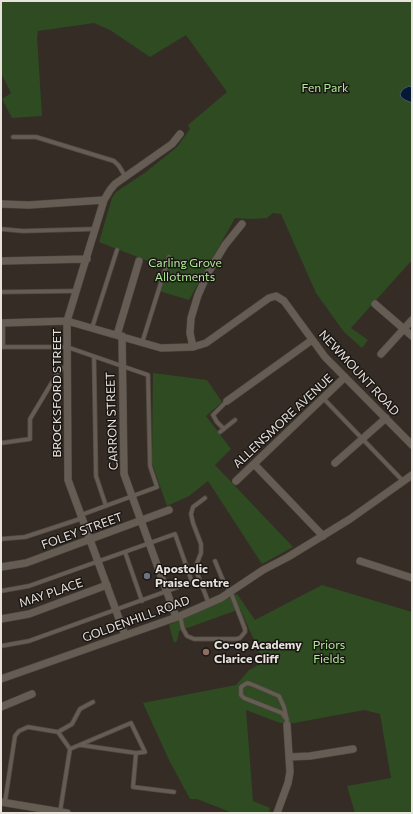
<!DOCTYPE html>
<html>
<head>
<meta charset="utf-8">
<style>
	body { margin:0 }
	#map { position:relative; width:413px; height:814px; overflow:hidden; background:#352d25; font-family:Commissioner,sans-serif }
	canvas { display:block }
	.frame { position:absolute; inset:0; border:2px solid #e8e2dd; pointer-events:none }
</style>
</head>
<body>
<div id="map">
<canvas width="413" height="814"></canvas>
<div class="frame"></div>
</div>
<script>
const ctx = document.querySelector('canvas').getContext('2d');
ctx.lineJoin = 'round';
function fillPath(path, color) { ctx.fillStyle = color; ctx.fill(path, 'evenodd'); }
const shape = rows => new Path2D(rows.map(r => 'M' + r).join(''));
function trace(path, color, width, dash) { ctx.strokeStyle = color; ctx.lineWidth = width; ctx.lineCap = dash ? 'butt' : 'round'; ctx.setLineDash(dash || []); ctx.stroke(path); }
function label(font, color, halo, rows, align = 'center') {
  ctx.font = font + ' Commissioner,sans-serif'; ctx.lineWidth = 3; ctx.setLineDash([]); ctx.textBaseline = 'middle'; ctx.strokeStyle = halo; ctx.fillStyle = color; for (const [text, x, y, turn = 0] of rows) {
    ctx.save(); ctx.translate(x, y); ctx.rotate((+turn || 0) * Math.PI / 180); ctx.textAlign = isNaN(turn) ? turn : align; if (halo) ctx.strokeText(text, 0, 0); ctx.fillText(text, 0, 0); ctx.restore();
  }
}
fillPath(shape([
	[1,1,412,1,412,260,351,328,368,340,362,348,344,332,316,293,281,214,273,213,267,218,251,219,235,218,189,300,159,291,166,268,99,242,112,198,116,192,146,172,177,147,190,129,188,125,227,92,186,35,150,57,110,30,94,23,38,31,37,37,42,116,12,118,2,99,11,93,1,73],
	[153,373,207,380,222,402,206,416,231,449,215,465,293,547,262,564,208,481,189,496,167,506,152,463],
	[322,585,412,612,412,813,355,813,347,786,391,778,380,714,364,710,294,723,280,723,246,710,253,801,270,808,269,813,233,813,197,799,190,799,169,760,143,703,236,685,249,670,264,662,240,609,179,631,177,641,174,643,169,625,237,594,255,620]
]), '#2e4b22');
const water = shape([
	[409,86,412,87,412,103,405,100,401,97,400,94,403,89,409,86]
]);
fillPath(water, '#041a34');
trace(water, '#485667', 1);
const lane = shape([
	[13,137,36,137,114,161,119,166,125,176],
	[1,229,23,231,95,229],
	[1,292,76,291],
	[3,323,3,347],
	[92,328,117,250],
	[142,343,169,257],
	[1,347,67,347,148,375,150,466,157,487,81,515],
	[94,357,96,476,106,506],
	[323,398,403,481],
	[224,429,217,422,213,415,227,401],
	[220,432,235,420],
	[1,443,30,439,30,419,57,374,63,368,67,368],
	[205,498,193,507,191,514,193,523,201,544,201,553,197,563,197,573,209,604],
	[1,539,25,537,83,518],
	[125,552,142,601],
	[1,591,29,586,175,534,192,582,29,641,1,646],
	[180,616,183,629,187,636,194,639,236,639,240,638,245,632,245,629,231,593,222,578,215,561],
	[287,720,282,713,244,698,241,695,241,687,247,683,251,684,279,696,284,707,287,720,287,725],
	[70,749,58,732,72,724,80,709,93,702],
	[136,753,133,787,174,792],
	[5,802,15,736,19,731,28,727,58,732],
	[60,812,70,749,131,723,145,752,136,753,80,745]
]);
const street = shape([
	[1,204,29,205,104,200],
	[1,261,87,259],
	[375,304,412,336],
	[1,323,67,321,161,348,193,347,206,343,269,298,276,296,284,301,325,357,412,445],
	[117,335,139,261],
	[122,336,124,474,176,617],
	[193,347,190,333,191,318,198,295,208,273,225,245,242,224],
	[381,354,412,320],
	[227,401,312,340],
	[335,463,386,418],
	[254,464,323,536],
	[236,481,345,377],
	[360,561,412,578],
	[1,567,26,563,169,510],
	[1,619,29,614,107,585],
	[125,635,68,480,67,321,104,200,110,190,115,184,172,144,180,134],
	[1,679,180,616,221,598,263,570,288,557,350,519,412,475],
	[1,707,32,694],
	[289,757,310,756,353,749],
	[1,802,67,813],
	[277,813,288,783,290,772,287,725]
]);
trace(lane, '#524a44', 5);
trace(street, '#524a44', 8);
trace(lane, '#655c53', 3.5);
trace(street, '#655c53', 7);
for (const [x, y, r, color] of [
	[147,576,4,"#6b7280"],
	[206,652,4,"#8d6e63"]
]) { const dot = new Path2D(); dot.arc(x, y, r, 0, 2 * Math.PI); ctx.fillStyle = color; ctx.fill(dot); trace(dot, '#1a1613', 1.5); }
label('12px', '#afec97', '#1a1613', [
	["Fen Park",325,88],
	["Carling Grove",185,263],
	["Allotments",185,277],
	["Priors",329,645],
	["Fields",329,659]
]);
label('12px', '#e8e2dd', '#1a1613', [
	["NEWMOUNT ROAD",359,373,47],
	["BROCKSFORD STREET",57,393,-90],
	["CARRON STREET",112,421,-92],
	["ALLENSMORE AVENUE",283,421,-43],
	["FOLEY STREET",82,531,-20],
	["MAY PLACE",51,593,-19],
	["GOLDENHILL ROAD",136,619,-20]
]);
label('bold 12px', '#e8e2dd', '#1a1613', [
	["Apostolic",155,569],
	["Praise Centre",155,583],
	["Co-op Academy",214,645],
	["Clarice Cliff",214,659]
], 'left');
</script>
</body>
</html>
